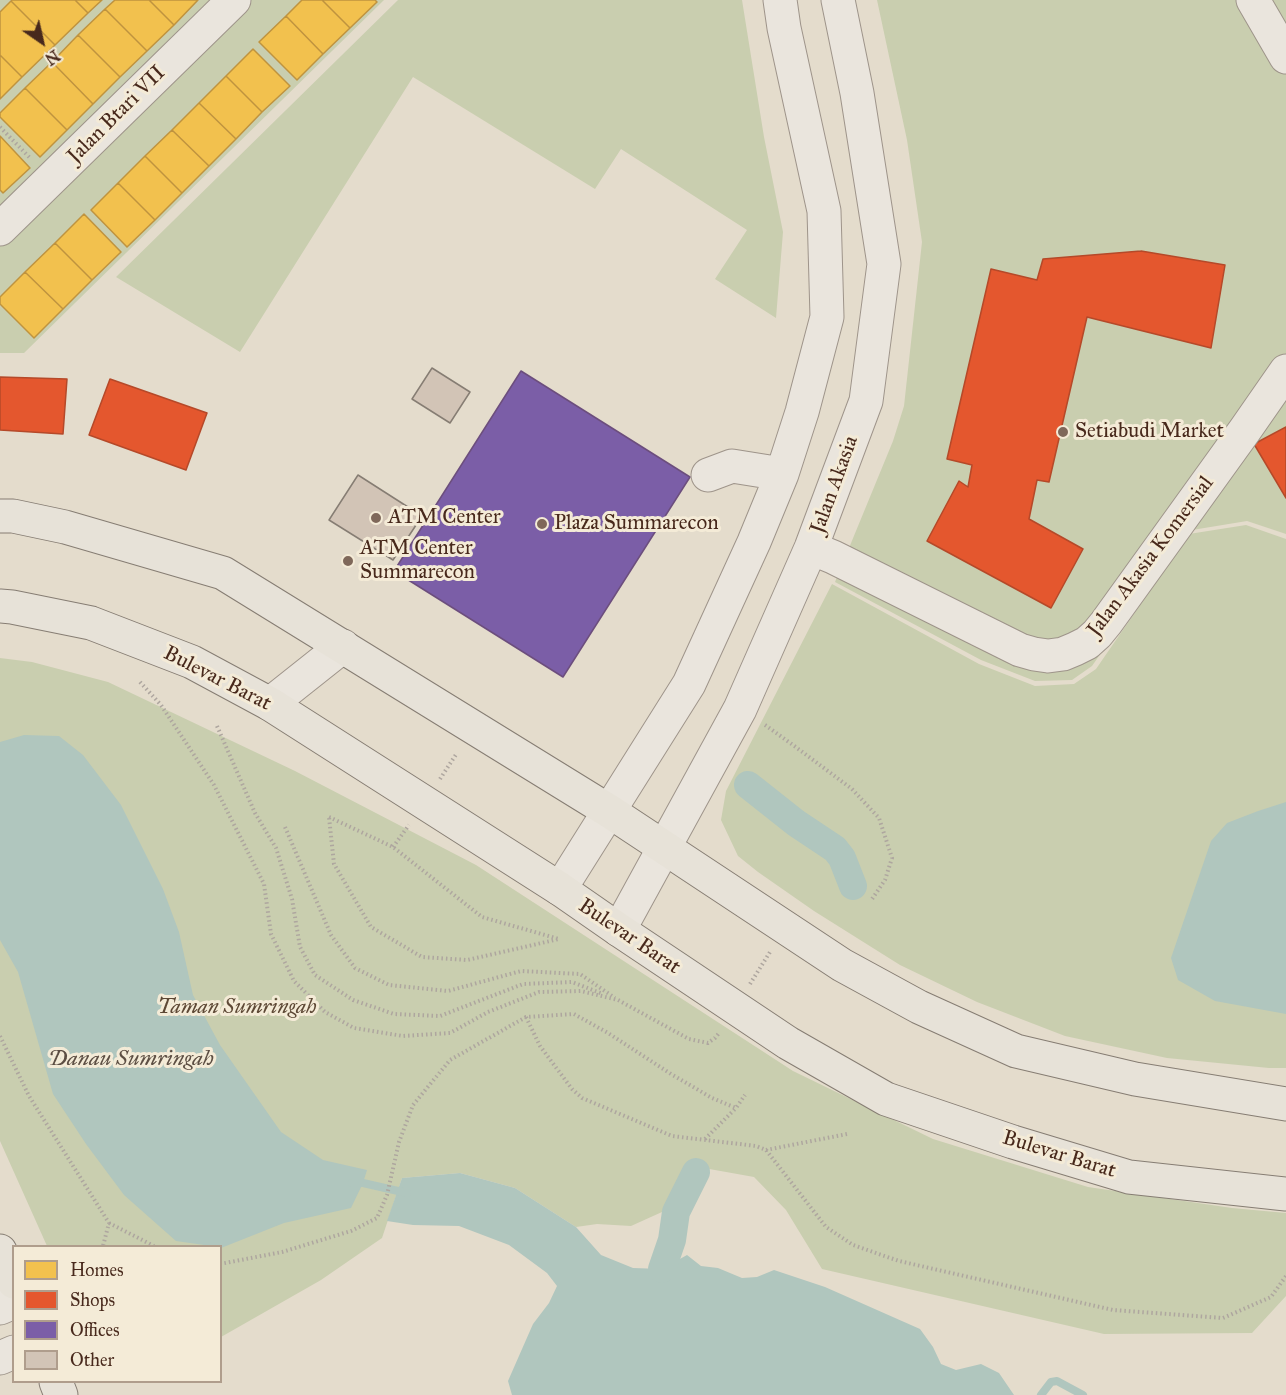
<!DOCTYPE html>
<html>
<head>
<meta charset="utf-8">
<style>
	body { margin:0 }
	#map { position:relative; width:1286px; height:1395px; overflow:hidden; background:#e4dccc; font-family:"IM FELL Great Primer",serif }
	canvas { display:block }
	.legend { position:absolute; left:12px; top:1245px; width:210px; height:138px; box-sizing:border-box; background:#f4ebd7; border:2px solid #af9d8c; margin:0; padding:8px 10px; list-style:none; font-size:18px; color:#48291c }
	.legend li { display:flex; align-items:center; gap:12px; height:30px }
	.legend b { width:30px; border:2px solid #af9d8c }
	.north { position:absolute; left:12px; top:12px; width:60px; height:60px; -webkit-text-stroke:4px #f4ebd7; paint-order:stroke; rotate:146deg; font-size:16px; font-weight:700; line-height:24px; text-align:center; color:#48291c }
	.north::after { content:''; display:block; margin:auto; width:21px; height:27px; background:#48291c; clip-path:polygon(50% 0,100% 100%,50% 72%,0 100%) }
</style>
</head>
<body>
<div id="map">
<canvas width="1286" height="1395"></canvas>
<ul class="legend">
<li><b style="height:16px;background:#f2c14e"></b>Homes</li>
<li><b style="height:16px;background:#e4572e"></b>Shops</li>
<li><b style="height:16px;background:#7b5ea7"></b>Offices</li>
<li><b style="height:16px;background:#d2c4b6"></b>Other</li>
</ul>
<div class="north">N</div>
</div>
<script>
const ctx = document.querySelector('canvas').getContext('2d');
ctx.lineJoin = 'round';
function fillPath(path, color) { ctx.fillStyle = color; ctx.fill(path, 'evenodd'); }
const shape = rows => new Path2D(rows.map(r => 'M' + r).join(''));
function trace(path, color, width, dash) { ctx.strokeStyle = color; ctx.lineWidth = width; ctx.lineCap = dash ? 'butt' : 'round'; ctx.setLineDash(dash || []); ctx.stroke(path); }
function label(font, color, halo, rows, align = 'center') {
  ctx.font = font + ' "IM FELL Great Primer",serif'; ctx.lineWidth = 6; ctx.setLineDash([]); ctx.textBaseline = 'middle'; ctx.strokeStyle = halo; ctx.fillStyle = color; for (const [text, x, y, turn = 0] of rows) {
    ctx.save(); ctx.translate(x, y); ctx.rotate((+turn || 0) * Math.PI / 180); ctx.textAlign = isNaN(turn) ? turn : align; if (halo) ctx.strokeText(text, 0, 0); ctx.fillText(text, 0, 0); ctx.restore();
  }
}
fillPath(shape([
	[0,0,384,0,24,353,0,353],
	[398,0,742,0,764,137,783,232,776,318,715,279,747,230,621,149,595,189,413,77,240,352,116,277],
	[877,0,1286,0,1286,534,1247,521,1186,531,1092,666,1072,680,1035,681,981,660,835,582,893,441,904,406,922,242,907,140],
	[1246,525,1286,539,1286,1068,1269,1068,1167,1058,1065,1036,977,1002,900,965,814,911,758,872,738,856,721,820,726,791,832,584,979,664,1035,686,1074,684,1096,669,1189,534],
	[0,658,32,662,108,682,295,771,476,865,793,1071,933,1139,1088,1187,1232,1208,1286,1213,1286,1296,1252,1333,1104,1334,822,1269,786,1210,754,1177,687,1165,662,1212,631,1226,597,1224,576,1227,515,1188,460,1173,402,1178,382,1238,321,1280,221,1337,220,1246,47,1246,0,1141]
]), '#c9ceaf');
fillPath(shape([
	[24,735,59,736,83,755,121,805,163,889,179,932,193,995,220,1045,281,1132,323,1160,367,1170,363,1183,351,1208,284,1223,221,1248,220,1246,211,1246,176,1241,124,1195,86,1144,53,1094,18,972,0,940,0,742],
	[1286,802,1286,1014,1215,1001,1178,980,1171,958,1211,841,1227,823,1258,811],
	[460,1173,515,1188,576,1227,601,1255,633,1268,662,1269,687,1255,701,1266,718,1268,742,1278,757,1277,774,1270,825,1287,920,1329,933,1347,941,1364,956,1370,981,1364,999,1373,1014,1395,512,1395,508,1381,515,1365,533,1324,549,1303,557,1286,547,1273,509,1245,459,1226,413,1225,387,1221,402,1178]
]), '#b0c6be');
const homes = shape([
	[12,0,75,0,88,13,55,45,11,1,12,0],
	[75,0,102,0,88,13,75,0],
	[115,0,149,0,174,25,147,51,105,9,115,0],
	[149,0,198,0,174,25,149,0],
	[302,0,322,0,350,28,323,54,286,16,302,0],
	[322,0,375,0,377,2,350,28,322,0],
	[11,1,55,45,22,77,0,55,0,12,11,1],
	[105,9,147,51,120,77,78,35,105,9],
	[286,16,323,54,297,80,259,42,286,16],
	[78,35,120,77,93,104,52,62,78,35],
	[253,49,290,86,262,112,226,76,253,49],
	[0,55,22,77,0,99,0,55],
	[52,62,93,104,67,130,25,88,52,62],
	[226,76,262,112,236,139,199,103,226,76],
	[25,88,67,130,40,157,0,117,0,113,25,88],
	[199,103,236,139,209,166,172,130,199,103],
	[172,130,209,166,182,193,145,156,172,130],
	[0,136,30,168,3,193,0,190,0,136],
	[145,156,182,193,155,220,118,183,145,156],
	[118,183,155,220,127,247,91,210,118,183],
	[84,214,121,252,92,280,55,243,84,214],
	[55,243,92,280,63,309,25,272,55,243],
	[25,272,63,309,34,338,0,304,0,297,25,272]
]);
fillPath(homes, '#f2c14e');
trace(homes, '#bf933f', 1.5);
const shops = shape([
	[1141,251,1225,265,1211,348,1087,317,1049,482,1037,480,1029,519,1083,549,1051,608,927,541,959,481,968,487,972,465,947,459,991,269,1037,280,1043,259,1141,251],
	[0,377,67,379,63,434,0,430,0,377],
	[110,379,207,413,186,470,89,435,110,379],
	[1286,427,1286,498,1254,444,1286,427]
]);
fillPath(shops, '#e4572e');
trace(shops, '#b54929', 1.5);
const offices = shape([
	[521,371,690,477,563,677,394,571,521,371]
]);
fillPath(offices, '#7b5ea7');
trace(offices, '#6c4e7d', 1.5);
trace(shape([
	[352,1183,363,1183,407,1193],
	[1041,1395,1051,1382,1057,1381,1083,1395]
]), '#b0c6be', 8);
trace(shape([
	[748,785,796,823,835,849,842,858,853,886],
	[662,1269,672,1240,676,1212,696,1172]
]), '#b0c6be', 28);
const building = shape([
	[432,368,470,392,450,423,412,399,432,368],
	[358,475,422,516,393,560,329,520,358,475]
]);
fillPath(building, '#d2c4b6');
trace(building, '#867d73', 1.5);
const minor = shape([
	[1253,0,1286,57],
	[0,229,234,0],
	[708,475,732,466,782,474],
	[811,548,833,557,1020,650,1034,654,1048,656,1063,654,1075,649,1087,643,1097,634,1106,623,1245,430,1286,371],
	[270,704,343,646],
	[560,889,689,684,754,542,782,474,802,412,827,317,824,211,784,28,780,0],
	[619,930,740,709,811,548,866,401,884,264,857,93,838,0],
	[0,1308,14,1302],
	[0,1358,14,1352]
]);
const major = shape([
	[0,516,13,516,65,527,223,573,609,811,842,965,919,1007,1016,1051,1135,1079,1286,1104],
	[0,606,12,607,91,623,192,662,270,704,560,889,619,930,788,1043,886,1099,1013,1142,1129,1177,1286,1194],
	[0,1251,14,1282],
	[56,1382,61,1395]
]);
trace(minor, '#9e948a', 35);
trace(major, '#867d73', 35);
trace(shape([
	[0,127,31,159],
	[140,682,161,705,214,785,264,884,271,934,294,981,325,1012,354,1028,403,1036,450,1033,488,1012,539,992,581,991,618,1000,689,1039,708,1043,715,1038,719,1033],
	[765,725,793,745,852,789,879,818,892,858,885,880,872,899],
	[217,726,255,813,276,848,292,899,300,947,315,975,353,1000,394,1014,440,1016,523,984,572,982,603,994],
	[440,779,457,753],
	[329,817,393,847,482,917,559,939,467,960,422,957,371,927,334,864,329,817],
	[285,827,331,935,355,968,389,985,448,991,521,971,580,974,615,998],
	[393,847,409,825],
	[750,984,770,952],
	[526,1017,540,1046,572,1089,582,1098,672,1136,756,1146,766,1150,826,1227,853,1245,899,1261,1113,1310,1223,1318,1271,1297,1286,1276],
	[0,1036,29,1096,109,1223,103,1246],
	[705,1139,736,1108],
	[766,1150,847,1134],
	[109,1223,154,1246],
	[220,1264,282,1252,351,1231,377,1218,387,1195,399,1142,413,1105,450,1060,526,1017,574,1014,608,1033,671,1074,712,1098,736,1108,745,1095]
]), '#aea69f', 4, [1.5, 3]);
trace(minor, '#eae5dd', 33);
trace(major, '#e7e2d8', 33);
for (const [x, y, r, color] of [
	[1063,432,6,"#7f685a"],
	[376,518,6,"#7f685a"],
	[542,524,6,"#7f685a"],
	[348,561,6,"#7f685a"]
]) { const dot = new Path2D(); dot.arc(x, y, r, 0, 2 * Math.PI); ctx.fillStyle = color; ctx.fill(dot); trace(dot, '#f4ebd7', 2); }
label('21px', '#48291c', '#f4ebd7', [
	["Jalan Btari VII",117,115,-45],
	["Jalan Akasia",835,485,-70],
	["Jalan Akasia Komersial",1151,557,-53],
	["Bulevar Barat",217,679,27],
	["Bulevar Barat",629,937,34],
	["Bulevar Barat",1059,1155,17]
]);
label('21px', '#48291c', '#f4ebd7', [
	["Setiabudi Market",1075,432],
	["ATM Center",388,518],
	["Plaza Summarecon",554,524],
	["ATM Center",360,549],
	["Summarecon",360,573]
], 'left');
label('italic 21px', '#5d4835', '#f4ebd7', [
	["Taman Sumringah",237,1008]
]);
label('italic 22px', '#5c4e43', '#f4ebd7', [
	["Danau Sumringah",131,1060]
]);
</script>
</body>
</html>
